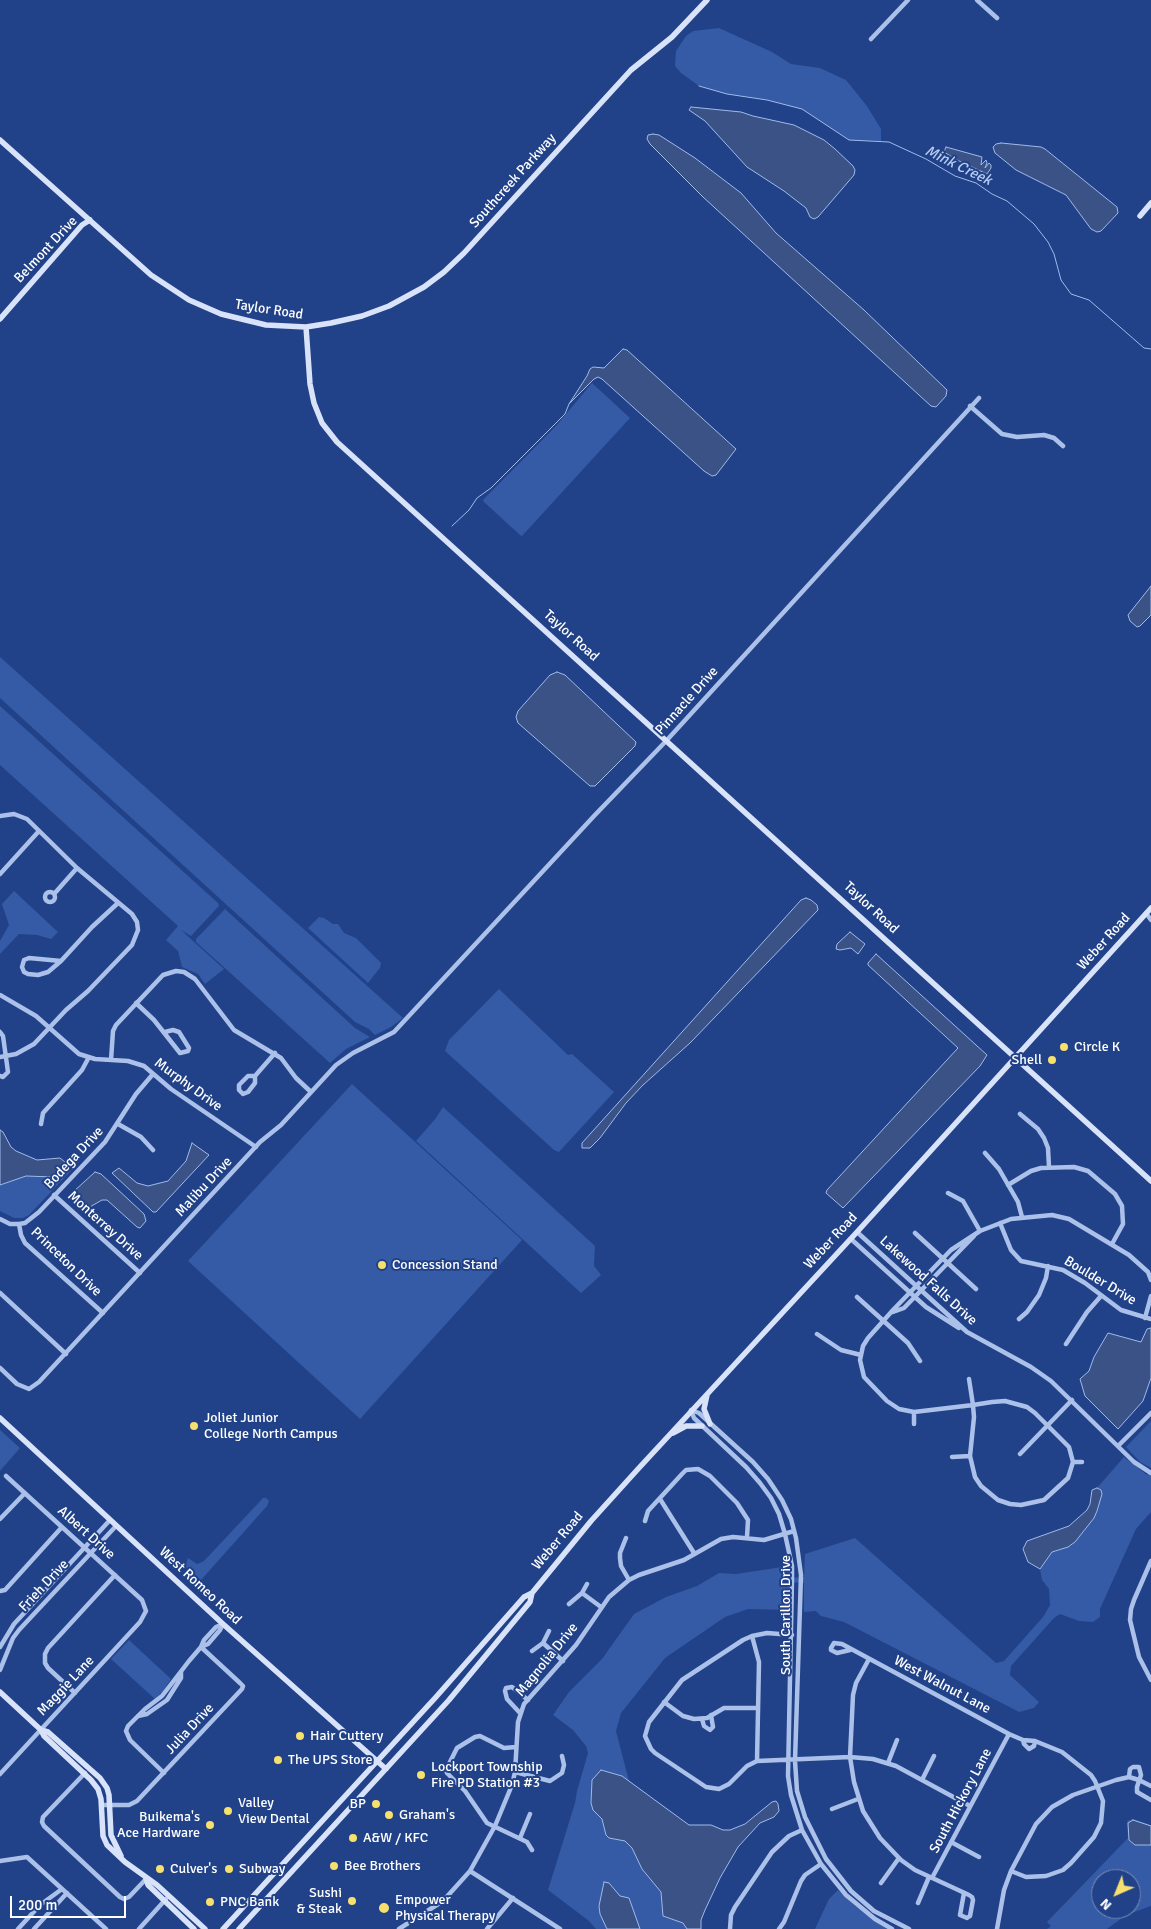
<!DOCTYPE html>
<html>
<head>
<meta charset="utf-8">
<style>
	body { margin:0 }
	#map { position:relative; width:1151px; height:1929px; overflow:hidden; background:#214288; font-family:Signika,sans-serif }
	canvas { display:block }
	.north { position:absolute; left:1091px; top:1869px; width:50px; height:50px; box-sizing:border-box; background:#214288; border:1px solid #7a8eb8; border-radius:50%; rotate:224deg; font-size:14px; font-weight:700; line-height:20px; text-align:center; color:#fff }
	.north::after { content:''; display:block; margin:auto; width:18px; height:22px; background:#f7e06e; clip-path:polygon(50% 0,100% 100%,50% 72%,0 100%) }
	.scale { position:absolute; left:10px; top:1896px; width:116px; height:22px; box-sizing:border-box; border:2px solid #fff; border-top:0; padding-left:6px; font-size:15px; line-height:18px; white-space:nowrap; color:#fff; -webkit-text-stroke:4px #214288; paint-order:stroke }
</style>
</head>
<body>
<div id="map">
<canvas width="1151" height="1929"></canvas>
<div class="north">N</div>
<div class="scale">200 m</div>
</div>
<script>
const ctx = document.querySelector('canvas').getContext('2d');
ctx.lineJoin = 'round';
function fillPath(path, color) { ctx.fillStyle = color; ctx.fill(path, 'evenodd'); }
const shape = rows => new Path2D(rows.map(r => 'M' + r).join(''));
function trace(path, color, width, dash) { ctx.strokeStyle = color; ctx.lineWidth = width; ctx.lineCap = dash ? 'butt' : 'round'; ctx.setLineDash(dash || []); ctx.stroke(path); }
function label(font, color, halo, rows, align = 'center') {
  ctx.font = font + ' Signika,sans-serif'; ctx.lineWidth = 4; ctx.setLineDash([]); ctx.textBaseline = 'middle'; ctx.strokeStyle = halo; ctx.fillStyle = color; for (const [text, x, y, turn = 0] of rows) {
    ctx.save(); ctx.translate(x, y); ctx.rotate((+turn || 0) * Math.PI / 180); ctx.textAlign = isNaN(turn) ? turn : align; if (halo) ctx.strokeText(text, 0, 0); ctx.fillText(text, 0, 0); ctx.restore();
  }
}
fillPath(shape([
	[719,28,772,52,791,64,820,68,846,80,867,106,881,129,881,141,849,140,802,109,767,100,727,94,699,86,681,73,675,66,676,51,686,36,693,31],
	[592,383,630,418,522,536,520,535,484,502,483,500,556,426],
	[0,657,403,1018,391,1027,375,1035,369,1029,355,1022,0,698],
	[0,706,218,903,219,906,191,936,181,930,224,969,205,984,198,974,182,967,178,951,166,940,178,926,0,765],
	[14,891,58,932,51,939,37,935,19,934,0,954,0,941,9,925,2,904],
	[225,909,355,1028,370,1037,346,1049,330,1063,196,942,196,939],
	[319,917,324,918,333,924,338,924,344,933,356,938,381,963,380,968,368,983,308,928],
	[499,989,568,1055,572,1054,614,1092,559,1152,554,1150,445,1051,449,1040],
	[352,1084,522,1240,360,1419,188,1261],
	[443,1107,595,1246,594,1266,601,1275,581,1293,416,1141,436,1118],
	[67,1167,71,1171,29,1215,23,1218,14,1218,0,1211,0,1185,26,1176,48,1177,65,1170],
	[1151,1421,1151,1468,1140,1462,1126,1447],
	[0,1430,20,1448,0,1471],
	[1124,1457,1147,1475,1151,1470,1151,1512,1136,1529,1100,1609,1100,1617,1093,1622,1079,1621,1060,1614,1054,1618,1011,1666,1010,1675,1039,1702,1034,1708,1019,1712,844,1622,821,1616,816,1611,804,1612,804,1583,790,1582,789,1610,748,1609,725,1617,665,1658,621,1713,616,1731,629,1781,688,1825,711,1825,723,1830,730,1830,745,1824,772,1802,776,1801,778,1804,779,1811,774,1817,760,1823,738,1847,720,1878,705,1910,701,1920,701,1929,596,1929,589,1921,548,1890,575,1803,577,1791,588,1753,586,1746,573,1730,553,1715,569,1692,602,1659,634,1614,666,1597,697,1586,719,1573,736,1574,789,1566,790,1578,804,1577,805,1554,855,1538,996,1663,1004,1661,1043,1617,1050,1605,1049,1589,1042,1580,1040,1569,1052,1552,1072,1545,1094,1518,1100,1501,1101,1490,1097,1488],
	[263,1498,266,1498,269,1501,267,1506,201,1580,185,1567,188,1558,197,1564,204,1561],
	[129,1640,171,1679,163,1691,155,1699,111,1659],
	[1133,1819,1151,1825,1151,1906,1126,1915,1107,1929,1047,1929,1051,1926,1047,1922,1128,1838,1127,1821],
	[1101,1879,1131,1879,1131,1909,1101,1909],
	[838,1890,854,1905,887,1929,815,1929,829,1899]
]), '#355aa6');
const water = shape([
	[691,107,741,112,753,116,794,125,824,140,835,149,853,166,855,170,854,175,818,217,814,219,810,217,806,208,784,191,747,167,705,121,689,110,691,107],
	[653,134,659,135,695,158,741,193,776,233,864,310,947,390,946,396,936,407,931,406,703,197,650,144,647,139,648,135,653,134],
	[1001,143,1041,147,1045,149,1117,207,1118,213,1101,231,1097,232,1091,229,1066,195,1016,170,995,153,993,147,996,144,1001,143],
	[946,147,982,157,981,165,986,160,987,163,985,168,989,163,991,165,991,168,987,174,957,160,944,152,946,147],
	[623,349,627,350,736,449,716,475,712,476,704,471,602,379,598,377,594,379,569,404,587,376,590,369,593,367,604,368,623,349],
	[1151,586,1151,615,1140,626,1137,627,1130,621,1128,615,1151,586],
	[557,672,565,675,636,742,635,746,595,786,590,786,518,723,516,717,518,711,550,675,557,672],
	[806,898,811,900,817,905,818,910,690,1043,643,1085,626,1103,600,1138,590,1148,582,1148,582,1143,801,900,806,898],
	[850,932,865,944,858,954,851,948,840,950,836,949,837,944,850,932],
	[876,954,987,1055,980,1066,843,1208,826,1193,827,1190,958,1048,868,965,868,963,876,954],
	[0,1130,3,1132,11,1147,16,1151,37,1160,60,1158,65,1162,67,1167,61,1173,53,1177,26,1176,0,1185,0,1130],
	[192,1143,209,1155,156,1212,153,1212,112,1173,119,1168,137,1183,148,1186,168,1181,186,1161,192,1143],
	[95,1172,101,1174,144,1214,146,1221,140,1228,137,1227,107,1200,102,1200,88,1208,83,1207,75,1199,73,1192,95,1172],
	[1151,1328,1151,1378,1143,1401,1118,1429,1085,1396,1080,1379,1089,1371,1094,1357,1108,1333,1141,1342,1147,1329,1151,1328],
	[1097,1488,1101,1490,1102,1494,1097,1511,1094,1518,1075,1542,1068,1547,1052,1552,1040,1569,1028,1562,1023,1549,1027,1541,1069,1526,1087,1510,1090,1504,1092,1490,1097,1488],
	[601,1770,622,1776,689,1825,711,1825,723,1830,730,1830,745,1824,772,1802,776,1801,778,1804,779,1811,774,1817,760,1823,738,1847,720,1878,705,1910,701,1920,701,1929,687,1929,683,1923,663,1916,661,1892,642,1869,632,1848,625,1841,609,1838,606,1835,602,1819,593,1810,591,1803,592,1780,601,1770],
	[1133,1820,1151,1826,1151,1845,1135,1845,1129,1840,1128,1823,1133,1820],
	[604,1882,609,1883,620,1896,629,1898,640,1929,607,1929,600,1914,599,1906,604,1882]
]);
fillPath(water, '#3a5286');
trace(water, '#a0baeb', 1);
trace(shape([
	[699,86,727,94,767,100,802,109,849,140,889,142,926,159,955,176,976,183,992,194,1007,201,1034,224,1048,242,1054,254,1061,280,1071,294,1089,300,1144,348,1151,349],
	[452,526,469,510,477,498,491,488,565,414,569,404]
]), '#a0baeb', 1);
trace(shape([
	[977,0,997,18],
	[871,39,908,0],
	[970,406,1002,434,1017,437,1044,435,1054,438,1063,446],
	[0,816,14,814,27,819,77,868,132,914,137,922,138,930,132,945,88,991,66,1010,34,1044,16,1054,0,1057],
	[0,874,39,831],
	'45 897a5 5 0 1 1 10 0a5 5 0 1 1-10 0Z',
	[54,894,77,868],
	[1146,913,1151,920],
	[61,961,29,958,24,960,22,967,24,972,28,974,38,975,48,972,61,961,92,927,118,903],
	[0,995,36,1016,79,1054,95,1059,128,1061,144,1066,171,1089,256,1147],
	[136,1003,154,1020,180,1053,188,1051,189,1048,179,1032,173,1030,165,1032],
	[0,1032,3,1036,8,1072,3,1077,0,1076],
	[111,1060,113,1031,116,1025,163,975,176,971,184,972,195,979,234,1030,281,1058,296,1078,311,1092],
	[255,1076,255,1083,248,1092,243,1094,239,1090,239,1085,248,1076,255,1076,275,1053],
	[1020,1114,1038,1129,1044,1138,1048,1148,1049,1167],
	[41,1124,43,1113,82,1070,89,1057],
	[118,1124,141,1137,153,1150],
	[985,1153,999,1169,1018,1202,1022,1217],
	[1008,1185,1031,1171,1041,1168,1074,1167,1088,1171,1115,1194,1122,1206,1123,1224,1112,1244],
	[948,1193,963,1201,980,1231],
	[54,1195,140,1273],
	[0,1219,10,1224,19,1224,25,1223,39,1212,105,1142,136,1094,153,1074],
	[1000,1223,1011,1250,1021,1261,1063,1270,1085,1283,1121,1310,1151,1319],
	[19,1224,21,1235,25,1243,103,1313],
	[857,1232,967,1332,1031,1367,1051,1381,1134,1462,1151,1473],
	[915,1233,976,1289],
	[851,1239,926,1307,959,1328],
	[0,1293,66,1354],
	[857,1297,908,1343,920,1361],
	[893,1312,904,1308,974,1236],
	[1145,1318,1151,1296],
	[1019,1319,1027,1312,1039,1295,1046,1278,1048,1266],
	[817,1334,841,1350,861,1355],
	[1066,1344,1087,1312,1101,1296],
	[0,1368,17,1384,29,1389,39,1382,260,1142,281,1125,336,1065,353,1053,394,1032,594,816,667,740,979,398],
	[969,1379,973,1405,974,1417,970,1456,975,1477,981,1486,998,1500,1010,1504,1021,1505,1044,1500,1068,1478,1073,1462,1069,1447,1035,1413,1027,1407,1005,1401,992,1402,973,1405,914,1412,899,1409,887,1401,864,1377,860,1360,863,1346,868,1338,893,1310,951,1250,980,1231,1011,1219,1052,1215,1069,1219,1129,1255,1148,1272,1151,1280],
	[691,1410,699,1413,753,1462,768,1479,782,1500,791,1519,796,1538,801,1575,795,1761,797,1791,805,1817,826,1859,851,1891,874,1911,909,1929],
	[691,1410,694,1418,746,1467,760,1483,771,1498,779,1514,785,1534,792,1566,792,1579,788,1776,791,1795,802,1830,821,1864,846,1895,875,1919,892,1929],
	[914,1424,914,1412],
	[1118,1446,1151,1413],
	[1020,1454,1072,1400],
	[952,1457,970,1456],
	[1073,1462,1082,1462],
	[660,1499,694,1553],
	[0,1519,25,1493],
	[645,1521,648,1511,682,1474,686,1470,698,1469,710,1476,737,1503,748,1520,747,1537],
	[626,1538,620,1553,620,1558,621,1566,629,1580],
	[1151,1561,1134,1600,1131,1609,1130,1620,1139,1657,1151,1680],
	[0,1591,5,1590,62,1527],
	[582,1593,601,1607],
	[569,1604,582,1593,587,1584],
	[792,1635,767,1633,752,1636,743,1640,682,1680,649,1722,645,1736,651,1749,655,1753,706,1787,719,1789,729,1784,747,1766,757,1761,850,1757,873,1759,896,1766,970,1806],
	[752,1636,759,1662,757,1761],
	[543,1643,563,1661],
	[0,1647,14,1624,110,1520],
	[201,1647,204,1640,216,1627,223,1624],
	[850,1650,837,1653,831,1650,831,1648,834,1643,842,1644,1009,1734,1023,1740,1035,1741,1062,1752,1091,1775,1095,1781,1103,1801,1101,1823,1094,1837,1071,1863,1063,1870,1046,1876,1026,1877,1011,1871],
	[532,1651,543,1643,549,1631],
	[869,1659,856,1683,853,1695,850,1757,854,1782,863,1811,880,1838,901,1860,915,1870,969,1895,972,1897,973,1900,970,1916,967,1918,960,1915,964,1893],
	[0,1670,13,1638,19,1630,116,1526],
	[75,1693,48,1668,45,1663,45,1654,48,1648,115,1575],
	[664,1702,683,1716,694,1719,707,1718,724,1708,758,1708],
	[520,1713,507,1699,505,1691,506,1688,512,1687,528,1700],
	[138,1716,147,1714,167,1700,181,1678,181,1672],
	[702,1719,704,1726,710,1730,713,1727,711,1715],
	[1023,1740,1024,1744,1029,1749,1034,1746,1035,1741],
	[516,1747,504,1748,480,1736,475,1737,457,1748,446,1770,447,1773,465,1791,487,1823,527,1842,532,1850],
	[888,1763,897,1740],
	[515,1772,550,1781,562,1773,564,1765,562,1756],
	[85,1773,43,1817,42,1822,44,1826,120,1897,124,1899,129,1897,146,1879],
	[164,1773,130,1740,126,1731,128,1726,145,1709,162,1696,189,1661,201,1647,208,1644,220,1630,223,1624],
	[0,1774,140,1622,146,1611,142,1600,6,1476],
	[1129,1777,1130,1769,1133,1767,1139,1767,1141,1775,1137,1787,1137,1792,1151,1800],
	[922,1780,934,1756],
	[102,1805,129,1805,137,1801,242,1689,243,1686,240,1683,201,1647],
	[832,1809,858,1799],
	[520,1838,530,1814],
	[951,1842,979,1857],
	[0,1861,27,1857,106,1929],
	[470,1871,560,1929],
	[932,1878,1009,1734],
	[881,1883,899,1858],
	[918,1903,929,1877],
	[18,1929,40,1905,62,1889],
	[34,1929,67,1893],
	[139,1929,166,1899],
	[399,1929,443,1901,470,1871,495,1826,512,1785,515,1772,518,1722,524,1704,576,1645,609,1597,629,1580,639,1575,684,1560,721,1539,733,1537,764,1540,794,1531],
	[487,1929,513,1898],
	[730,1929,731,1915,735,1907,772,1852,789,1836,802,1830],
	[779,1929,784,1922,801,1881,805,1875,821,1864],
	[997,1929,1004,1890,1011,1871,1036,1824,1052,1807,1073,1795,1116,1780,1129,1777,1139,1780,1151,1786]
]), '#acc1ea', 4.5);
trace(shape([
	[0,140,151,275,189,300,221,314,266,325,306,327,331,323,362,316,389,306,424,287,444,272,464,253,631,70,672,37,707,0],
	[1140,216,1151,203],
	[0,319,82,225,90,220],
	[306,327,310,384,314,403,322,423,337,442,1151,1181],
	[707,1395,704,1409,710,1424],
	[0,1418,223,1624,386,1769],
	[673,1433,686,1426,702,1426],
	[0,1692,41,1730,48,1732,100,1778,107,1788,109,1795,111,1835,121,1856],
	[41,1730,44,1736,91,1780,98,1789,101,1799,103,1836,107,1845,125,1862,157,1885,205,1929],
	[146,1879,148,1885,194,1929],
	[223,1929,436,1697,524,1597,532,1593,591,1521,638,1469,857,1232,1151,908],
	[239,1929,449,1700,530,1602,532,1593]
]), '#d8e2f8', 5.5);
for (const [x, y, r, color] of [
	[1064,1047,5,"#f7e06e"],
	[1052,1060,5,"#f7e06e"],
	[382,1265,5,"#f7e06e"],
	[194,1426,5,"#f7e06e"],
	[300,1736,5,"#f7e06e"],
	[278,1760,5,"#f7e06e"],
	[421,1775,5,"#f7e06e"],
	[376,1804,5,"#f7e06e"],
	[228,1811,5,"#f7e06e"],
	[389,1815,5,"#f7e06e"],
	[210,1825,5,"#f7e06e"],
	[353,1838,5,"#f7e06e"],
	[334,1866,5,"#f7e06e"],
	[160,1869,5,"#f7e06e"],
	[229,1869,5,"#f7e06e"],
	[352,1901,5,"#f7e06e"],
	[210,1902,5,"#f7e06e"],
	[384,1908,6,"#f7e06e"]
]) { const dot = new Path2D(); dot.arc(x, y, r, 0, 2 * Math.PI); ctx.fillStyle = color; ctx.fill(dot); trace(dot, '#214288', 2); }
label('14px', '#fff', '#214288', [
	["Southcreek Parkway",513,181,-48],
	["Belmont Drive",46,250,-47],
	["Taylor Road",269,310,9],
	["Taylor Road",571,636,42],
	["Pinnacle Drive",687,701,-48],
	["Taylor Road",871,908,43],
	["Weber Road",1104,942,-48],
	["Murphy Drive",188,1085,36],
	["Bodega Drive",74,1158,-47],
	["Malibu Drive",204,1187,-47],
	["Monterrey Drive",105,1226,42],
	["Weber Road",831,1241,-47],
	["Princeton Drive",66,1262,44],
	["Lakewood Falls Drive",928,1281,42],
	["Boulder Drive",1100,1281,31],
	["Albert Drive",86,1533,42],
	["Weber Road",558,1541,-50],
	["Frieh Drive",44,1586,-47],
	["West Romeo Road",200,1586,43],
	["South Carillon Drive",786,1615,-90],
	["Magnolia Drive",547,1660,-51],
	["West Walnut Lane",942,1685,28],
	["Maggie Lane",66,1686,-47],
	["Julia Drive",190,1729,-47],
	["South Hickory Lane",961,1801,-62]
]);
label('14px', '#fff', '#214288', [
	["Circle K",1074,1047],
	["Shell",1042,1060,"right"],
	["Concession Stand",392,1265],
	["Joliet Junior",204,1418],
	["College North Campus",204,1434],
	["Hair Cuttery",310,1736],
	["The UPS Store",288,1760],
	["Lockport Township",431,1767],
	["Fire PD Station #3",431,1783],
	["Valley",238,1803],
	["View Dental",238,1819],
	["BP",366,1804,"right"],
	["Graham's",399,1815],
	["Buikema's",200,1817,"right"],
	["Ace Hardware",200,1833,"right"],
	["A&W / KFC",363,1838],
	["Bee Brothers",344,1866],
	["Culver's",170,1869],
	["Subway",239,1869],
	["Sushi",342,1893,"right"],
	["& Steak",342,1909,"right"],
	["Empower",395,1900],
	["Physical Therapy",395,1916],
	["PNC Bank",220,1902]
], 'left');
label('italic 15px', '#b8cbf1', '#214288', [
	["Mink Creek",958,166,26]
]);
</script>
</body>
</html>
